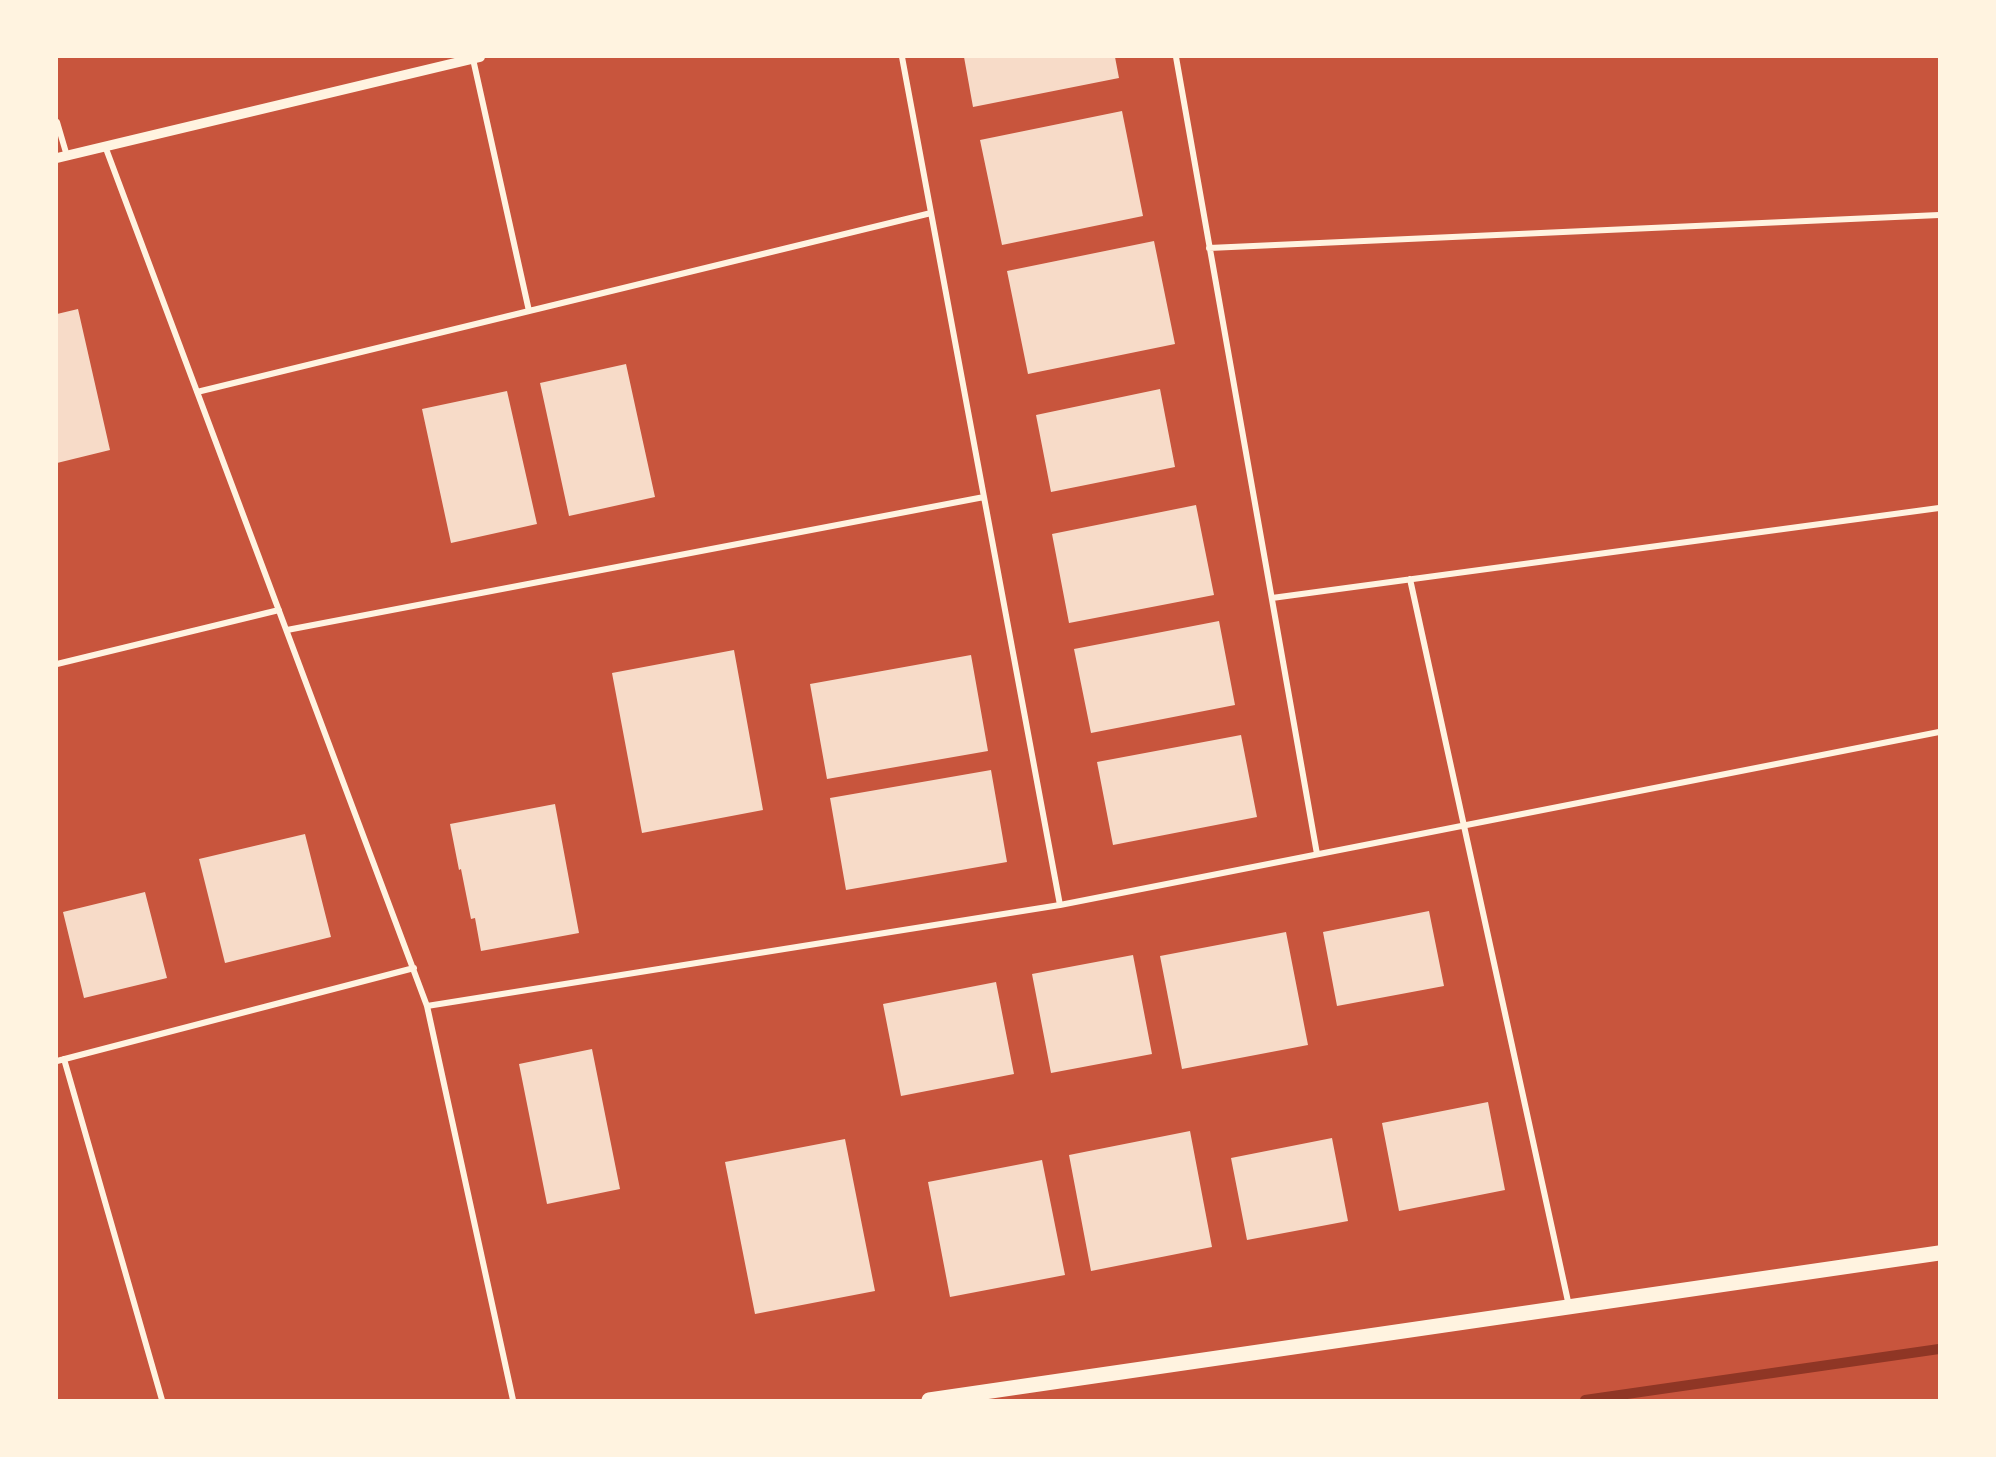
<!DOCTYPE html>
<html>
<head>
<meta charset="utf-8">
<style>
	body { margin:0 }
	#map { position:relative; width:1996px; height:1457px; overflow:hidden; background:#c8553d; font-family:Manrope,sans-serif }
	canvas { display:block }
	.frame { position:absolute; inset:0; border:58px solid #fff3e0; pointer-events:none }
</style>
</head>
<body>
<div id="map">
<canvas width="1996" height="1457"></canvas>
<div class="frame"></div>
</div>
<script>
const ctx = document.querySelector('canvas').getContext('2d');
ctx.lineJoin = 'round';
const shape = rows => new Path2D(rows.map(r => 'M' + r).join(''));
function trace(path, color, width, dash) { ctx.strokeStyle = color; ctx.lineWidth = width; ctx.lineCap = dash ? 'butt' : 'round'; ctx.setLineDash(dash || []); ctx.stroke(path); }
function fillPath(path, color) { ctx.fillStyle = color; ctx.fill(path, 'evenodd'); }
trace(shape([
	[1585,1400,1939,1349]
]), '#8f3625', 10);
fillPath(shape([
	[964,57,1115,57,1119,78,973,107],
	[1122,111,1143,216,1002,245,980,140],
	[1154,241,1175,344,1028,374,1007,271],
	[78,309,110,450,57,463,57,314],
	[626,364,655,497,569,516,540,383],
	[1160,389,1175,467,1051,492,1036,415],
	[507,391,537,524,451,543,422,409],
	[1196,505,1214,595,1069,623,1052,534],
	[1219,621,1235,705,1091,733,1074,649],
	[734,650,763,810,642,833,612,673],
	[971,655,988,751,827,779,810,684],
	[1241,735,1257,817,1113,845,1097,762],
	[991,770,1007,862,846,890,830,798],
	[555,804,579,933,481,951,475,918,471,919,461,869,459,870,450,824],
	[305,834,331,937,225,963,199,859],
	[145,892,167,978,84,998,63,912],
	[1429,911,1444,986,1337,1006,1323,932],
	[1286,932,1308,1045,1182,1069,1160,956],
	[1133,955,1152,1054,1051,1073,1032,974],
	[996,982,1014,1074,901,1096,883,1004],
	[592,1049,620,1189,547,1204,519,1064],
	[1488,1102,1505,1190,1399,1211,1382,1123],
	[1190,1131,1212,1247,1091,1271,1069,1155],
	[1332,1138,1348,1221,1247,1240,1231,1158],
	[845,1139,875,1291,755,1314,725,1162],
	[1042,1160,1065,1275,950,1297,928,1182]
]), '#f7dbc8');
trace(shape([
	[902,57,1060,905],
	[1176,57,1317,854],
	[473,59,529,311],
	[57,122,67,156],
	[105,146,427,1006,513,1400],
	[1209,248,1939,215],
	[197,392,931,213],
	[1410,579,1569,1306],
	[1272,598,1939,508],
	[287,630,984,497],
	[57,664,279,610],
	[427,1006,1060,905,1939,732],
	[64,1059,162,1400],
	[57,1061,414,968]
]), '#fff3e0', 6);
trace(shape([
	[57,158,480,57]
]), '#fff3e0', 10);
trace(shape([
	[929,1400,1939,1253]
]), '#fff3e0', 15);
</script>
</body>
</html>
